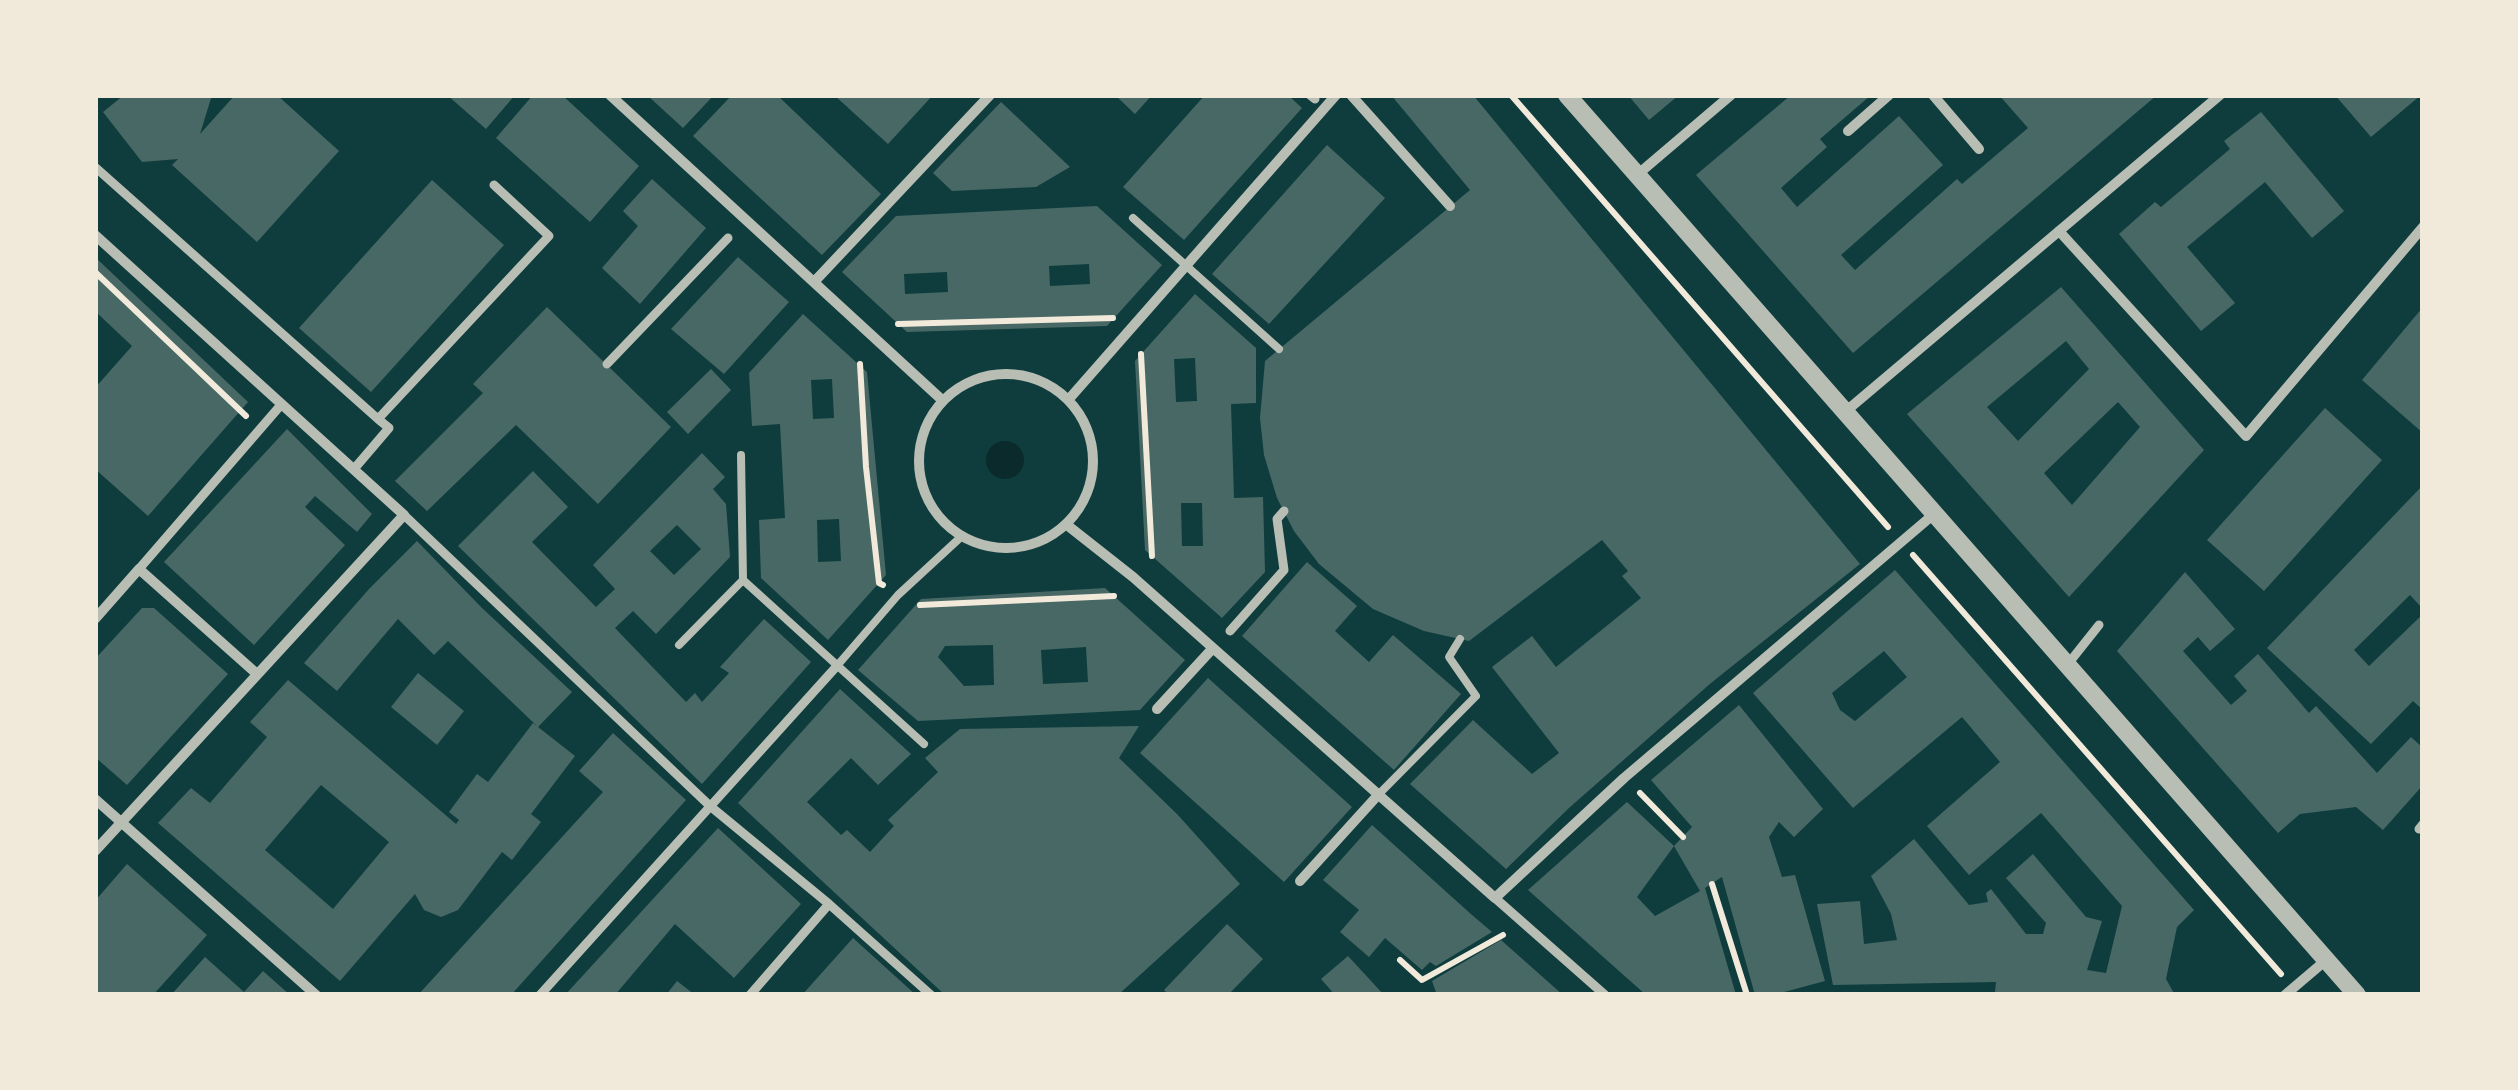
<!DOCTYPE html>
<html>
<head>
<meta charset="utf-8">
<style>
	body { margin:0 }
	#map { position:relative; width:2518px; height:1090px; overflow:hidden; background:#0f3d3e; font-family:"Roboto Serif",serif }
	canvas { display:block }
	.frame { position:absolute; inset:0; border:98px solid #f1e9da; pointer-events:none }
</style>
</head>
<body>
<div id="map">
<canvas width="2518" height="1090"></canvas>
<div class="frame"></div>
</div>
<script>
const ctx = document.querySelector('canvas').getContext('2d');
ctx.lineJoin = 'round';
function fillPath(path, color) { ctx.fillStyle = color; ctx.fill(path, 'evenodd'); }
const shape = rows => new Path2D(rows.map(r => 'M' + r).join(''));
function trace(path, color, width, dash) { ctx.strokeStyle = color; ctx.lineWidth = width; ctx.lineCap = dash ? 'butt' : 'round'; ctx.setLineDash(dash || []); ctx.stroke(path); }
fillPath(shape([
	'986 460a19 19 0 1 1 38 0a19 19 0 1 1-38 0Z'
]), '#0a2a2b');
fillPath(shape([
	[124,95,212,95,200,134,235,95,277,95,339,151,257,242,172,165,178,159,142,162,103,112],
	[447,95,515,95,486,129],
	[533,95,562,95,639,166,590,222,496,138],
	[647,95,714,95,683,128],
	[732,95,777,95,881,194,822,255,693,136],
	[834,95,933,95,888,144],
	[1115,95,1152,95,1135,114],
	[1205,95,1288,95,1302,108,1184,240,1123,187],
	[1391,95,1473,95,1860,564,1711,683,1569,808,1506,869,1410,784,1473,720,1532,774,1559,753,1492,667,1532,636,1556,667,1641,598,1622,576,1628,571,1602,540,1469,641,1424,631,1373,609,1319,564,1294,531,1277,498,1264,455,1260,418,1265,361,1470,190],
	[1628,95,1679,95,1649,120],
	[1791,95,1871,95,1820,139,1827,147,1781,188,1797,207,1899,116,1943,165,1841,255,1855,270,1957,179,1962,184,2028,128,1999,95,2157,95,1853,353,1696,175],
	[2335,95,2421,95,2371,137],
	[1001,102,1070,167,1036,187,952,191,933,173],
	[2261,112,2344,211,2312,238,2265,182,2187,247,2235,303,2201,331,2119,234,2155,202,2161,207,2230,149,2224,141],
	[1327,145,1385,198,1269,324,1212,274],
	[652,179,706,228,640,304,602,268,638,226,623,211],
	[432,180,504,245,371,392,299,328],
	[1097,206,1162,265,1107,326,907,332,842,272,896,216],
	[1089,264,1090,284,1050,286,1049,266],
	[947,272,948,292,905,294,904,274],
	[95,257,248,402,148,516,95,469,95,388,132,346,95,311],
	[738,257,789,302,724,374,671,329],
	[2061,287,2204,450,2069,597,1907,414],
	[2066,341,2089,369,2018,441,1987,407],
	[2118,402,2140,427,2072,505,2044,473],
	[1195,294,1256,348,1256,403,1231,404,1234,498,1263,497,1265,572,1222,618,1145,550,1135,361],
	[1195,358,1197,401,1176,402,1174,359],
	[1181,503,1202,503,1203,546,1182,546],
	[547,307,671,427,598,504,516,425,427,511,395,481,483,393,473,384],
	[2423,307,2423,433,2362,380],
	[803,314,867,372,886,575,828,640,761,578,759,520,785,518,780,424,752,426,749,373],
	[832,379,834,418,813,419,811,380],
	[839,519,841,561,818,562,817,520],
	[711,369,731,390,688,434,667,412],
	[2325,408,2382,460,2264,591,2207,540],
	[287,429,372,514,357,532,315,496,305,507,345,545,254,645,164,562],
	[702,453,725,477,713,489,726,504,730,557,656,634,633,611,615,628,686,702,695,693,702,702,729,673,720,667,764,619,811,662,702,784,458,546,533,471,568,507,532,542,596,607,615,589,593,565],
	[677,525,701,549,674,575,650,551],
	[2423,485,2423,609,2410,595,2354,650,2369,666,2423,614,2423,710,2413,701,2371,744,2267,648],
	[417,541,482,608,572,692,538,727,448,641,434,655,398,619,337,691,304,663,369,589],
	[1307,562,1357,606,1335,631,1369,662,1393,635,1461,694,1394,770,1242,636],
	[1895,570,2194,910,2177,927,2166,979,2175,995,2009,995,1995,992,1996,982,1833,985,1817,904,1860,901,1864,944,1897,940,1891,914,1871,876,1914,839,1969,905,1988,902,1986,893,1991,889,2026,934,2043,934,2046,923,2006,878,2033,854,2086,917,2102,921,2087,970,2106,973,2122,906,2041,813,1969,875,1927,826,2000,762,1962,717,1853,808,1753,693],
	[1884,651,1907,677,1855,721,1840,710,1832,693],
	[2185,572,2235,629,2210,651,2198,637,2183,651,2231,705,2247,691,2234,676,2258,654,2309,713,2316,706,2377,773,2411,737,2423,748,2423,785,2383,830,2356,807,2300,814,2278,833,2117,651],
	[1105,588,1185,660,1140,710,918,721,858,670,921,599],
	[993,645,994,685,964,686,938,657,945,646],
	[1086,647,1088,682,1043,684,1041,650],
	[142,608,154,608,228,674,127,785,95,757,95,659],
	[418,673,464,711,437,745,391,707],
	[1208,678,1352,807,1284,882,1140,753],
	[288,680,456,824,459,820,449,812,477,774,488,782,533,723,575,756,531,814,541,822,512,860,502,852,458,910,441,917,424,910,415,894,340,981,158,823,191,788,210,803,267,737,250,722],
	[321,785,389,842,333,909,265,850],
	[840,689,911,754,878,785,851,758,807,802,841,835,847,830,870,852,894,826,888,820,938,772,925,758,960,729,1139,726,1119,758,1177,814,1240,884,1118,995,945,995,738,803],
	[1739,705,1823,809,1794,837,1779,822,1769,837,1782,877,1795,875,1825,981,1773,995,1755,995,1722,877,1705,888,1736,995,1646,995,1528,890,1627,802,1674,846,1637,897,1655,916,1700,891,1674,846,1692,827,1651,780],
	[613,733,686,800,511,995,418,995,603,792,579,771],
	[1372,825,1472,915,1492,932,1436,966,1430,962,1422,970,1385,938,1369,957,1340,932,1359,910,1323,880],
	[718,828,801,904,734,978,675,924,615,995,565,995],
	[127,864,207,935,153,995,95,995,95,901],
	[1227,924,1263,959,1228,995,1169,995,1164,990],
	[853,938,916,995,802,995],
	[1501,940,1563,995,1437,995,1432,981],
	[1348,956,1384,995,1335,995,1321,979],
	[205,957,244,992,263,971,290,995,171,995],
	[677,981,695,995,666,995]
]), '#486865');
trace(shape([
	[1511,95,1888,527],
	[95,272,246,416],
	[898,324,1113,318],
	[1141,354,1152,556],
	[860,364,866,467,879,583,883,585],
	[1913,555,2281,974],
	[920,605,1114,596],
	[1640,793,1683,837],
	[1712,884,1747,995],
	[1400,960,1422,980,1503,935]
]), '#f1e9da', 6);
trace(shape([
	[1133,218,1279,349],
	[743,580,924,744],
	[679,645,743,580,741,455],
	[836,667,898,595,962,536],
	[1378,795,1476,696,1449,657,1460,639]
]), '#b8beb3', 8);
trace(shape([
	[1310,95,1315,99],
	[95,167,378,419],
	[607,364,728,238],
	[354,469,389,428,378,419,549,236,494,185],
	[404,515,710,806,829,904,931,995],
	[139,569,280,406],
	[1230,631,1284,570,1277,519,1284,511],
	[2068,664,2099,625],
	[2419,829,2423,824],
	[1495,898,1605,995],
	[540,995,836,667],
	[750,995,829,904]
]), '#b8beb3', 9);
trace(shape([
	[610,95,941,399],
	[1351,95,1450,206],
	[1933,95,1979,149],
	[1848,131,1889,95],
	[1637,175,1731,95],
	[2059,231,2246,436,2423,227],
	[95,235,404,515,95,851],
	[814,282,990,95],
	'919 461a87 87 0 1 1 174 0a87 87 0 1 1-174 0Z',
	[1069,399,1336,95],
	[1845,412,2220,95],
	[1067,525,1133,577,1495,898,1624,778,1934,514],
	[95,619,139,569,257,674],
	[1157,709,1213,648],
	[95,799,316,995],
	[1300,881,1378,795],
	[2285,995,2325,961]
]), '#b8beb3', 10);
trace(shape([
	[1567,95,2357,995]
]), '#b8beb3', 18);
</script>
</body>
</html>
